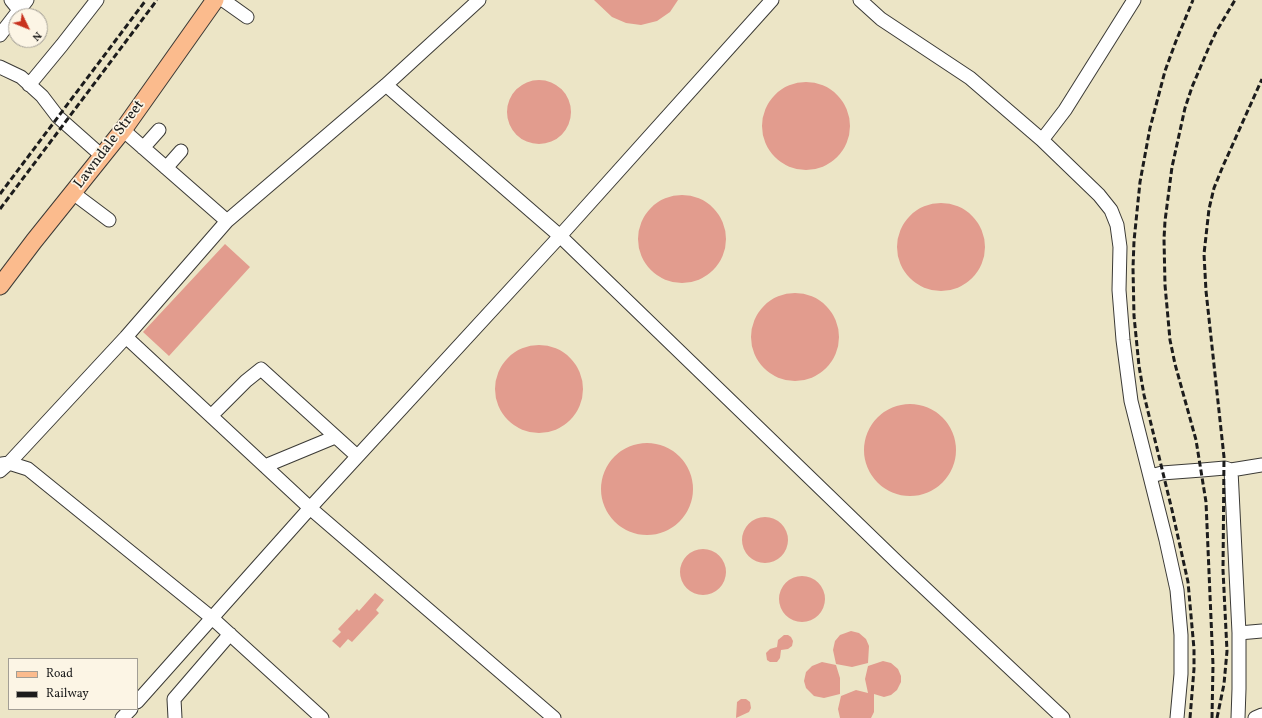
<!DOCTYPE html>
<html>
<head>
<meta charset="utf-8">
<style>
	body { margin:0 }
	#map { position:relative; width:1262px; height:718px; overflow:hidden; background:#ece5c6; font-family:Vollkorn,serif }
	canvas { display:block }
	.legend { position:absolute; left:8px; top:658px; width:130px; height:52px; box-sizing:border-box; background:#fcf5e5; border:1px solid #a29e95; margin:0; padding:5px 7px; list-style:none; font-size:12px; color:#1c1c1c }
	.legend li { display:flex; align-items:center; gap:8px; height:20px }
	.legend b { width:20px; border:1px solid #a29e95 }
	.north { position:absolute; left:8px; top:8px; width:40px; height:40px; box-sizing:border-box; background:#fcf5e5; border:1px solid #a29e95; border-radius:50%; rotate:133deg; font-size:11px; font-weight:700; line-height:16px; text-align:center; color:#1c1c1c }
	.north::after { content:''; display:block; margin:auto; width:14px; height:18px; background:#c8321e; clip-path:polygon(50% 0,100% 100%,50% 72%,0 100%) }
</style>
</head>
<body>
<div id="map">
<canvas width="1262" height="718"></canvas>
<ul class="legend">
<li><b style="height:5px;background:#fbbb8d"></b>Road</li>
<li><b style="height:5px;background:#1c1c1c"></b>Railway</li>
</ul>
<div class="north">N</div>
</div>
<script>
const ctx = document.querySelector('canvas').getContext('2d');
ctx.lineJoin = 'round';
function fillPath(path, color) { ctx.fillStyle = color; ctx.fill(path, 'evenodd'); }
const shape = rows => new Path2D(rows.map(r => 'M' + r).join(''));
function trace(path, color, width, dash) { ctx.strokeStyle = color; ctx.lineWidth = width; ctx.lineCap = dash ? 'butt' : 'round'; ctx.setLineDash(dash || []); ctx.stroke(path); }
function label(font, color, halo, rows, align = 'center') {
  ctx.font = font + ' Vollkorn,serif'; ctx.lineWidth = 3.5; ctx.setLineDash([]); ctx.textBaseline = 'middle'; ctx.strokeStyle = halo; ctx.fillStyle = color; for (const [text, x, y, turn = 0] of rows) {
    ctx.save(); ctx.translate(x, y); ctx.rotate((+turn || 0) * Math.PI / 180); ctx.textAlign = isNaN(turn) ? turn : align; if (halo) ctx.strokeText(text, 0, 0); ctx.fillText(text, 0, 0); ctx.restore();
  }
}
fillPath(shape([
	[594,0,678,0,670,12,657,21,641,25,626,23,612,17],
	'507 112a32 32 0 1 1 64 0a32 32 0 1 1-64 0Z',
	'762 126a44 44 0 1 1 88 0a44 44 0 1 1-88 0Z',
	'638 239a44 44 0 1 1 88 0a44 44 0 1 1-88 0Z',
	'897 247a44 44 0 1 1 88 0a44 44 0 1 1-88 0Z',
	[225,244,250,267,169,356,143,332],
	'751 337a44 44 0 1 1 88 0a44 44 0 1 1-88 0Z',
	'495 389a44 44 0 1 1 88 0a44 44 0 1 1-88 0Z',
	'864 450a46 46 0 1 1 92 0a46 46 0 1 1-92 0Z',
	'601 489a46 46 0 1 1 92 0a46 46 0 1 1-92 0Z',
	'742 540a23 23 0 1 1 46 0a23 23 0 1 1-46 0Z',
	'680 572a23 23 0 1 1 46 0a23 23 0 1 1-46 0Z',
	'779 599a23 23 0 1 1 46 0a23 23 0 1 1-46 0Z',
	[375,593,384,600,376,610,379,613,352,642,348,639,340,648,332,641,341,632,338,629,357,609,359,611],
	[851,631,859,633,866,639,869,646,868,663,852,667,836,664,833,650,835,641,840,635],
	[784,635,788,635,791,637,793,641,792,646,788,649,781,650,780,658,777,662,770,662,767,660,766,653,770,649,777,647,778,640],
	[883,661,891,663,898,669,901,676,901,682,897,690,891,695,884,697,874,694,874,712,871,718,840,718,838,709,841,696,856,690,868,693,865,679,868,666],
	[822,662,836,665,840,678,840,694,824,698,814,696,806,688,804,681,806,672,812,666],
	[741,699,746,699,750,702,751,708,749,712,736,718,737,702]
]), '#e29c8e');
const minor = shape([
	[11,0,19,10],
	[223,0,247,17],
	[860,0,881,19,970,78,1042,140,1099,195,1111,210,1117,225,1120,247,1119,290,1123,340,1131,401,1166,540,1177,590,1181,635,1181,674,1177,718],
	[0,35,27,0],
	[0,67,21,77,42,96,58,117,102,156],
	[29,85,62,45,97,0],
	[386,85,560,236,898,563,1063,718],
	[123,130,227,221],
	[1042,140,1065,110,1134,0],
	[143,148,159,130],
	[166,168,181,151],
	[73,193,109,220],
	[126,337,310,508,554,718],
	[211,416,246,381,261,369,357,456],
	[2,464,9,463,28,469,212,618,322,718],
	[265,466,335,437],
	[0,471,9,463,126,337,227,221,386,85,479,0],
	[1151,476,1162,473,1202,470,1225,468,1231,470],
	[1239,633,1262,631],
	[137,702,310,508,560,236,772,0],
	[122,718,131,709],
	[175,718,174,699,230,634],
	[1238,718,1239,689,1239,633,1231,470,1262,465],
	[1255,718,1262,715]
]);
const major = shape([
	[0,286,34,241,123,130,215,0]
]);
trace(minor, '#3b3a36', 15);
trace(major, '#3b3a36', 19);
trace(minor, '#fff', 13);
trace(major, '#fbbb8d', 17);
trace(shape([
	[0,194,146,0],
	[0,209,157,0],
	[1190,718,1194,669,1194,649,1188,582,1172,510,1144,395,1139,366,1134,316,1133,268,1134,241,1140,182,1150,128,1165,71,1176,41,1193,0],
	[1212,718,1213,665,1206,502,1196,440,1175,364,1170,340,1165,285,1164,239,1165,221,1172,167,1185,108,1192,87,1209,47,1216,32,1235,0],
	[1217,718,1224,684,1227,651,1223,570,1224,457,1206,291,1204,254,1209,209,1214,188,1223,166,1262,79]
]), '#1c1c1c', 3, [6, 3]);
label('15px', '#1c1c1c', '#fcf5e5', [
	["Lawndale Street",110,145,-53]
]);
</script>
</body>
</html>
